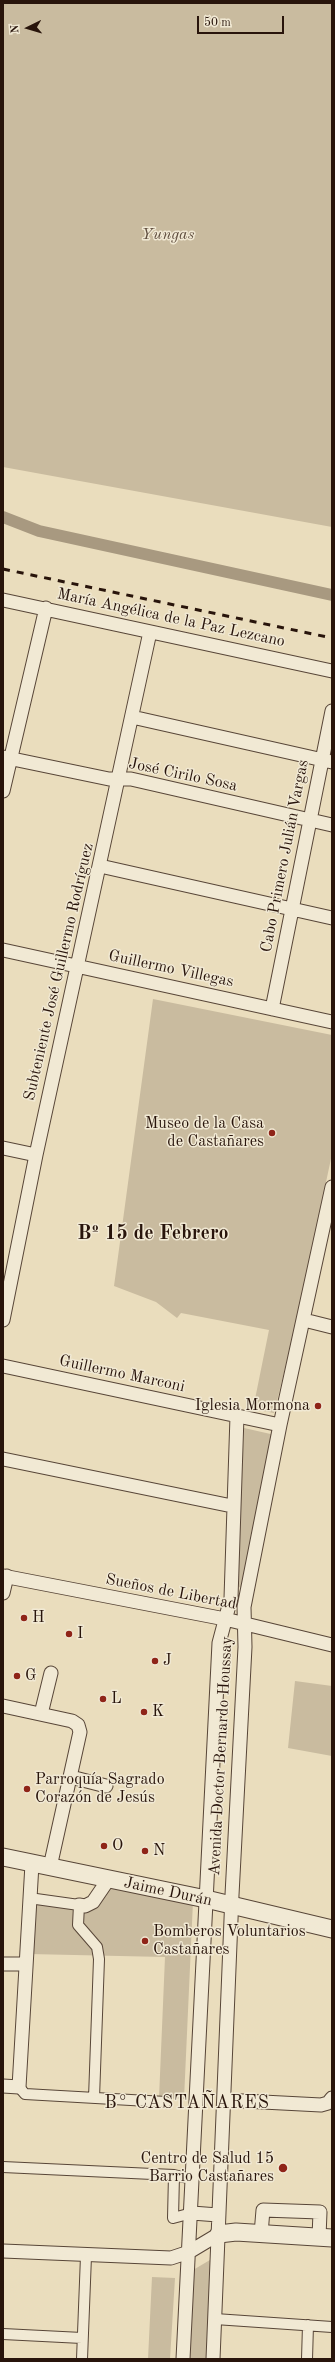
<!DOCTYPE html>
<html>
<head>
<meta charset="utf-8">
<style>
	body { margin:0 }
	#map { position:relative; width:335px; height:2362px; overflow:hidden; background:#eaddbd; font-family:"Old Standard TT",serif }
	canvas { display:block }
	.frame { position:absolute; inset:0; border:4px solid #28140b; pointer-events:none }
	.north { position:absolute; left:8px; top:8px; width:40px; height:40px; -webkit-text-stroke:3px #f1e9d4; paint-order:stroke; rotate:265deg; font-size:11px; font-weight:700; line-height:16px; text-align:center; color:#28140b }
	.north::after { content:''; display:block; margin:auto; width:14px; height:18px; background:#28140b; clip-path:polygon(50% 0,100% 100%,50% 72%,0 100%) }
	.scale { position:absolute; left:197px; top:16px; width:87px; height:18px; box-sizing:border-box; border:2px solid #28140b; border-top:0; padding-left:5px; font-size:12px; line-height:14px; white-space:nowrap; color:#28140b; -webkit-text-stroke:3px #f1e9d4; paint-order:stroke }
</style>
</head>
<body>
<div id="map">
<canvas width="335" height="2362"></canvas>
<div class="frame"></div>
<div class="north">N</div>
<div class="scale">50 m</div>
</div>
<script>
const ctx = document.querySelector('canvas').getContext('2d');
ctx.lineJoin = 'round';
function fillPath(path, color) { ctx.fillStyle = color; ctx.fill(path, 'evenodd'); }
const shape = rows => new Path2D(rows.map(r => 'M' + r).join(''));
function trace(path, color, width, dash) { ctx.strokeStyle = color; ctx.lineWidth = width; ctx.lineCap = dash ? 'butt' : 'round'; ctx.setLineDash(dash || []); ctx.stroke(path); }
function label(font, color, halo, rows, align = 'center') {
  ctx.font = font + ' "Old Standard TT",serif'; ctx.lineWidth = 3; ctx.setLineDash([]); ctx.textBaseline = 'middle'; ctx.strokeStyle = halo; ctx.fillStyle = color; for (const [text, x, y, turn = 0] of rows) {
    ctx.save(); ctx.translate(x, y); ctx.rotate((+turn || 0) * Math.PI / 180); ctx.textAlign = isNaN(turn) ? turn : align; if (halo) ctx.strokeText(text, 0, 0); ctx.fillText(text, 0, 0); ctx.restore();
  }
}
fillPath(shape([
	[3,3,332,3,332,527,3,467],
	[153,999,332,1035,332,1154,294,1332,274,1413,253,1409,269,1330,181,1313,177,1318,156,1302,114,1286],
	[244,1428,275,1435,243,1590,237,1585],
	[295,1681,332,1686,332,1756,288,1748],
	[108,1880,193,1901,184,2099,159,2098,165,1957,29,1954,29,1900,79,1905,93,1902],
	[215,2257,211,2359,184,2359,188,2273],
	[152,2277,175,2278,170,2359,148,2359]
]), '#c9bb9f');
trace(shape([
	[3,517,39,531,332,595]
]), '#a89980', 12);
const pedestrian = shape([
	[29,1898,79,1905,78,1925,97,1947,99,1959,94,2098],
	[19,2087,25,2094,166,2102],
	[3,2167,174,2175,192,2179],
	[174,2175,173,2218,192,2213],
	[215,2319,332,2327],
	[3,2334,82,2338],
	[82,2359,86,2256],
	[307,2359,308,2325]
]);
const minor = shape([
	[3,600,332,671],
	[132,717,332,762],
	[3,757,109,779,131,779,332,825],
	[3,791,46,608],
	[100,866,332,918],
	[3,950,332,1022],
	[272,1009,332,711],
	[3,1148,36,1155],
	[3,1320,36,1155,150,632],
	[304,1320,332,1327],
	[3,1366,280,1425],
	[3,1459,232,1506],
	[3,1576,225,1619,332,1645],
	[3,1593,7,1576],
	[3,1706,72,1721,78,1725,80,1732,50,1867],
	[41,1714,51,1673],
	[71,1777,106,1786],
	[79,1905,85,1906,93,1902,108,1880],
	[3,1964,26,1964],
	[3,2086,19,2087,32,1864],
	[224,2100,321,2105,328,2103,332,2098],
	[192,2213,218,2215],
	[261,2234,263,2210,320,2212,319,2237],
	[3,2251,171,2258,189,2252,219,2234],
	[183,2359,219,1643,231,1598,237,1416],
	[213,2359,232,1895,245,1647,244,1607,280,1425,332,1187]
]);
const tertiary = shape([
	[3,1857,206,1899,332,1929],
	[219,2234,236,2232,332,2238]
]);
trace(pedestrian, '#584638', 12);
trace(minor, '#584638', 15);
trace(tertiary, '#584638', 19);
trace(pedestrian, '#f1e9d4', 10);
trace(minor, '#f1e9d4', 13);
trace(tertiary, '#f1e9d4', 17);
trace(shape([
	[3,569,332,638]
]), '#28140b', 3, [7, 7]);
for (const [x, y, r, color] of [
	[272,1133,4,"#8f2418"],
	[318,1406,4,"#8f2418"],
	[24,1618,4,"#8f2418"],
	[69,1634,4,"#8f2418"],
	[155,1661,4,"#8f2418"],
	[17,1676,4,"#8f2418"],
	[103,1699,4,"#8f2418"],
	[144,1712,4,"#8f2418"],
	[27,1789,4,"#8f2418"],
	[104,1846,4,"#8f2418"],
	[145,1851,4,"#8f2418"],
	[145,1941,4,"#8f2418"],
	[283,2168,5,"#8f2418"]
]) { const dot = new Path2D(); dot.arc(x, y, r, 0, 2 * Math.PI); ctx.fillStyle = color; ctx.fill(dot); trace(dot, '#f1e9d4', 1.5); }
label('italic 16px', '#604e3f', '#f1e9d4', [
	["Yungas",168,235]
]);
label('16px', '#28140b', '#f1e9d4', [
	["María Angélica de la Paz Lezcano",171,618,12],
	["José Cirilo Sosa",183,775,12],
	["Cabo Primero Julián Vargas",285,856,-79],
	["Guillermo Villegas",171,969,12],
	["Subteniente José Guillermo Rodríguez",59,972,-77],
	["Guillermo Marconi",122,1374,12],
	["Sueños de Libertad",171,1592,11],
	["Avenida Doctor Bernardo Houssay",221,1756,-87],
	["Jaime Durán",168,1892,12]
]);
label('16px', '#28140b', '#f1e9d4', [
	["Museo de la Casa",264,1124,"right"],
	["de Castañares",264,1142,"right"],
	["Iglesia Mormona",310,1406,"right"],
	["H",32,1618],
	["I",77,1634],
	["J",163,1661],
	["G",25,1676],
	["L",111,1699],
	["K",152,1712],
	["Parroquía Sagrado",35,1780],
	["Corazón de Jesús",35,1798],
	["O",112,1846],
	["N",153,1851],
	["Bomberos Voluntarios",153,1932],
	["Castañares",153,1950],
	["Centro de Salud 15",274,2159,"right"],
	["Barrio Castañares",274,2177,"right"]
], 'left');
ctx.letterSpacing = '1px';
label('18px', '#28140b', '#f1e9d4', [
	["B° CASTAÑARES",187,2103]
]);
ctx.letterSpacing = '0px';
label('bold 20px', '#28140b', '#f1e9d4', [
	["Bº 15 de Febrero",153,1234]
]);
</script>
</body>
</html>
